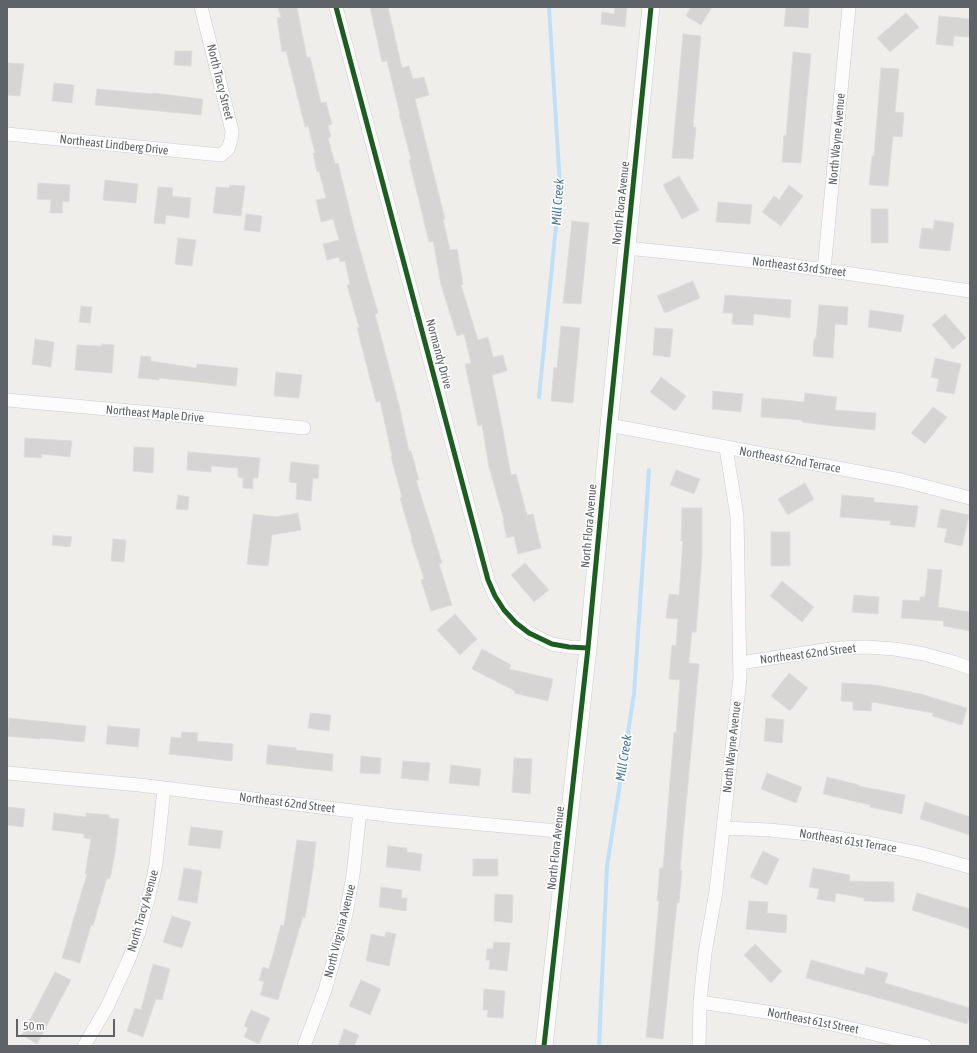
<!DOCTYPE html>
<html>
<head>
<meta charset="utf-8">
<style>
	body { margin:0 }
	#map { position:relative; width:977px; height:1053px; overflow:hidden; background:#efeeea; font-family:"Asap Condensed",sans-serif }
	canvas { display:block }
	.frame { position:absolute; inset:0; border:8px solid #5f6368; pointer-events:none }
	.scale { position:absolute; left:16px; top:1019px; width:99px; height:18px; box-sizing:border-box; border:2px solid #5f6368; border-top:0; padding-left:5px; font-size:12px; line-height:14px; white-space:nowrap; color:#5f6368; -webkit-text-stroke:3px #fff; paint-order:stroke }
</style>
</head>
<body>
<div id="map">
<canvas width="977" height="1053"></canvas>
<div class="frame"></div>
<div class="scale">50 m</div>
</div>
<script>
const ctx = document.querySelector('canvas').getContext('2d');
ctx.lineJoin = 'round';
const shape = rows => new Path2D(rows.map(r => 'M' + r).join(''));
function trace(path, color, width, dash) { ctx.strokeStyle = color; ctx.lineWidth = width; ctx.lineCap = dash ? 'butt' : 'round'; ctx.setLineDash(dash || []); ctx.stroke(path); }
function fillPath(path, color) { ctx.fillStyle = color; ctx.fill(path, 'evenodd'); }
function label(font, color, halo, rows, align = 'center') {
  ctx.font = font + ' "Asap Condensed",sans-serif'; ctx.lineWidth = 3.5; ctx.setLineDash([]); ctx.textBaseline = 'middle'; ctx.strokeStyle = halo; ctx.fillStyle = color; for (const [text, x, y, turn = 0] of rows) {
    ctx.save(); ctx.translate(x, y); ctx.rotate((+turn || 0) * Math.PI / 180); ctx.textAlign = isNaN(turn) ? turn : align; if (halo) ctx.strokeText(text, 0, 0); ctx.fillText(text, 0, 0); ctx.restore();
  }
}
trace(shape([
	[539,397,560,186,549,7],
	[599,1046,607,866,634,694,649,470]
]), '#bfe0f9', 4);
const building = shape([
	[278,7,297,7,307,58,310,57,321,103,326,102,332,124,328,126,331,137,328,138,335,164,338,163,356,236,378,313,375,314,399,405,409,451,411,451,419,480,416,480,442,563,439,564,452,605,431,611,421,580,424,579,411,539,412,539,400,498,402,497,391,457,392,456,380,401,376,402,357,328,359,327,347,285,350,284,345,261,340,262,339,257,327,260,323,244,339,240,333,219,321,222,316,200,326,198,319,171,317,172,313,153,315,153,308,126,305,127,286,51,282,52,277,18,281,17,278,7],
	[370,7,388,7,402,68,409,66,413,79,424,77,429,95,415,99,445,219,443,219,450,250,457,249,463,284,461,285,478,340,488,337,493,357,503,355,507,371,492,375,503,431,511,475,516,474,527,515,533,514,541,548,518,554,514,536,507,538,503,521,504,520,489,467,482,425,478,426,465,364,471,363,464,334,457,336,441,285,433,241,429,242,409,160,411,159,399,114,400,114,387,61,382,62,370,7],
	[615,7,627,7,625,27,601,24,602,12,614,14,615,7],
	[691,7,712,7,701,25,686,16,691,7],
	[786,7,809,8,808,28,784,26,786,7],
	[906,13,919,27,890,52,877,38,906,13],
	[939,16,970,19,970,37,954,36,953,46,936,44,939,16],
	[683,34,701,36,693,127,696,127,693,159,672,158,683,34],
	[175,51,192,51,191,66,174,65,175,51],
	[793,52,811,54,801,163,782,162,784,135,786,136,793,52],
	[8,63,24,64,20,96,7,95,8,63],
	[881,68,899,69,895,112,904,113,902,137,893,136,888,186,869,185,872,156,874,156,881,68],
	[54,83,74,85,72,103,52,101,54,83],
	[97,89,153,94,153,93,203,99,201,115,95,105,97,89],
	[679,176,699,210,682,219,663,185,679,176],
	[105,180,138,184,136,203,103,200,105,180],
	[38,183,70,185,69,202,63,201,62,213,50,213,51,200,37,199,38,183],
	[230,185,245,186,241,216,213,213,216,187,229,188,230,185],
	[789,185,803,196,781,226,762,212,774,196,779,200,789,185],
	[158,187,173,188,172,196,191,198,189,218,166,215,165,224,154,223,158,187],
	[718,202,752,205,750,224,716,222,718,202],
	[871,209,888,209,888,243,871,243,871,209],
	[246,214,262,216,260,232,244,230,246,214],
	[935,220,954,223,950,251,919,248,922,228,933,229,935,220],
	[572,221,589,223,581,304,563,303,572,221],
	[178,238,196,240,192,266,175,264,178,238],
	[693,281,700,298,665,313,657,296,693,281],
	[725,295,791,300,790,318,754,314,753,325,732,324,733,313,723,313,725,295],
	[819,305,848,307,847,325,835,324,833,358,813,356,814,339,816,339,819,305],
	[81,306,92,307,90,323,79,322,81,306],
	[870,310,904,315,901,332,868,327,870,310],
	[945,314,966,338,953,349,932,325,945,314],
	[561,326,580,328,573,403,551,401,554,367,557,368,561,326],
	[655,328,673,329,670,357,653,355,655,328],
	[35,339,54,342,51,367,32,364,35,339],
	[102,344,114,345,112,373,75,370,77,345,102,346,102,344],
	[141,356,151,357,151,361,196,368,197,364,238,368,236,386,159,378,159,380,138,378,141,356],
	[935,358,961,364,954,394,936,391,939,379,931,377,935,358],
	[276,372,302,375,299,398,274,396,276,372],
	[661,377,686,396,675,411,650,392,661,377],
	[713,391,743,394,741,412,712,409,713,391],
	[805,393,837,397,835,410,876,413,875,430,833,426,802,422,802,420,761,417,762,398,804,402,805,393],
	[933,407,947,417,925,444,911,433,933,407],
	[25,438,72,441,70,457,42,454,42,458,24,457,25,438],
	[134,447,154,448,153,473,133,471,134,447],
	[188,452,260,458,258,478,253,478,253,489,243,488,243,478,238,477,238,468,211,466,211,472,187,470,188,452],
	[291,462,319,465,318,479,313,478,311,501,296,499,297,483,289,482,291,462],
	[676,470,700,479,694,494,670,485,676,470],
	[805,483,814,499,788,515,778,499,805,483],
	[178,495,189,497,188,510,176,509,178,495],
	[842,495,874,498,874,502,918,506,915,527,890,525,891,521,840,517,842,495],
	[682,508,702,508,702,555,699,596,696,632,692,632,689,663,699,664,680,870,682,870,679,903,677,903,663,1039,646,1037,655,946,659,901,657,901,660,868,663,868,674,732,676,733,680,680,669,679,672,645,676,646,678,619,666,618,669,594,679,595,683,541,681,541,682,508],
	[941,509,969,515,962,546,944,542,947,529,937,527,941,509],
	[298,513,301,530,272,535,268,566,247,564,253,514,276,517,298,513],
	[771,532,790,532,790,566,771,566,771,532],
	[53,535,72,537,70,547,52,545,53,535],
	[113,539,126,540,124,562,111,561,113,539],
	[525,563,549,590,534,602,511,575,525,563],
	[928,569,942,570,938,607,970,612,970,631,943,626,944,621,901,618,903,600,920,601,920,597,925,597,928,569],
	[782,581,814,607,802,622,770,596,782,581],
	[854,595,879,597,878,614,852,612,854,595],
	[455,614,477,639,460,655,437,630,455,614],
	[482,649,511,665,509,669,553,679,548,701,514,693,515,691,472,669,482,649],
	[789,673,808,688,790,711,771,696,789,673],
	[842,683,876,685,921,694,967,708,962,725,932,716,933,713,872,702,871,711,853,710,853,702,841,701,842,683],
	[310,713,331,715,329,731,308,728,310,713],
	[9,718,86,726,84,742,40,738,40,739,7,736,9,718],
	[766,718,784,720,782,743,764,741,766,718],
	[108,726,140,729,138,747,106,744,108,726],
	[182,732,198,733,197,741,233,744,232,761,169,754,171,737,181,738,182,732],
	[268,745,296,748,296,750,333,754,332,771,266,764,268,745],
	[361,756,381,758,380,774,360,773,361,756],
	[514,758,532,759,530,794,512,792,514,758],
	[403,761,430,763,428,781,401,778,403,761],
	[451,765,481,769,479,786,449,783,451,765],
	[767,773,802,787,796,803,761,789,767,773],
	[827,777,859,785,859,786,905,795,902,814,870,807,870,805,823,794,827,777],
	[925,802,970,817,970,835,920,819,925,802],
	[7,807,25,809,23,827,7,825,7,807],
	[54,813,86,817,86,813,109,815,109,818,119,819,115,853,110,879,107,878,93,926,91,925,80,963,62,958,87,874,85,874,91,839,84,838,84,834,52,830,54,813],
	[191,827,223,831,220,849,188,845,191,827],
	[297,840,316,842,313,869,305,918,303,917,278,1000,260,995,264,982,259,980,263,967,269,969,281,925,284,926,297,840],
	[388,846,407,848,407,852,422,854,420,871,386,867,388,846],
	[763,851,779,859,767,885,750,877,763,851],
	[473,859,498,859,498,876,473,876,473,859],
	[184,868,202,871,197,903,178,900,184,868],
	[813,868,850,875,849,881,894,882,894,902,864,901,864,898,836,893,835,902,817,899,819,889,809,887,813,868],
	[381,887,402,890,401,898,407,898,406,911,379,907,381,887],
	[917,893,970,909,970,929,912,910,917,893],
	[495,894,513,895,512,923,494,921,495,894],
	[749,901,768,902,767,913,787,915,786,933,746,929,749,901],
	[172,916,191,922,182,948,163,942,172,916],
	[386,932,396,934,389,966,366,961,371,934,385,937,386,932],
	[494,942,510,943,507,971,489,969,490,960,486,960,487,949,493,949,494,942],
	[755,944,782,971,771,983,744,955,755,944],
	[811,960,864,975,866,967,888,973,885,983,970,1008,970,1016,967,1024,893,1002,806,978,811,960],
	[153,964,170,969,162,1000,156,999,143,1037,127,1031,135,1008,141,1010,153,964],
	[55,972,71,980,37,1044,22,1035,55,972],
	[361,980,381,989,370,1015,349,1006,361,980],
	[484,989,505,991,503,1018,487,1017,488,1010,483,1010,484,989],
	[251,1010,270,1018,259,1044,244,1037,248,1028,244,1026,251,1010],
	[344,1029,359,1035,354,1046,338,1046,344,1029]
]);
fillPath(building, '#d6d5d3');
trace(building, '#deddd9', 1);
const minor = shape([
	[336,7,488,580,495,596,504,610,516,623,529,633,552,644,569,647,588,648],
	[7,134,221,155,228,149,231,140,232,131,201,7],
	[627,248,782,264,970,291],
	[824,270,849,7],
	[7,400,153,413,304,428],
	[609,425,901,480,970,498],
	[740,663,837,648,866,647,895,649,924,654,953,662,970,668],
	[7,773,139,785,394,816,568,832],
	[723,828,769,830,819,835,869,843,919,853,970,867],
	[700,1002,773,1013,832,1024,925,1046],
	[84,1046,107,1007,129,959,139,932,150,892,156,864,164,789],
	[304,1046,325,990,336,952,346,914,353,875,360,812],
	[699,1046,700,1002,705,953,716,891,740,678,737,516,726,448]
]);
const tertiary = shape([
	[544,1046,588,648,609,425,651,7]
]);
trace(minor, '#cbcccc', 14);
trace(tertiary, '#cbcccc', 18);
trace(minor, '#fdfcfc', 13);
trace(tertiary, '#fdfcfc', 17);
trace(shape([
	[336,7,488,580,495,596,504,610,516,623,529,633,552,644,569,647,588,648],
	[544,1046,588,648,609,425,651,7]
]), '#1b5e20', 5);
label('12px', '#5f6368', '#fff', [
	["North Tracy Street",220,82,76],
	["North Wayne Avenue",837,139,-85],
	["Northeast Lindberg Drive",114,145,6],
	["North Flora Avenue",621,203,-84],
	["Northeast 63rd Street",799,267,7],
	["Normandy Drive",439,354,75],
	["Northeast Maple Drive",155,414,5],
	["Northeast 62nd Terrace",790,460,10],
	["North Flora Avenue",589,526,-85],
	["Northeast 62nd Street",808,654,-7],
	["North Wayne Avenue",732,747,-84],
	["Northeast 62nd Street",287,803,7],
	["Northeast 61st Terrace",848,841,9],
	["North Flora Avenue",556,848,-84],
	["North Tracy Avenue",143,911,-74],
	["North Virginia Avenue",340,931,-76],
	["Northeast 61st Street",813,1021,11]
]);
label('italic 13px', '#4174aa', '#fff', [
	["Mill Creek",558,202,-86],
	["Mill Creek",624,758,-81]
]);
</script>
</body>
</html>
